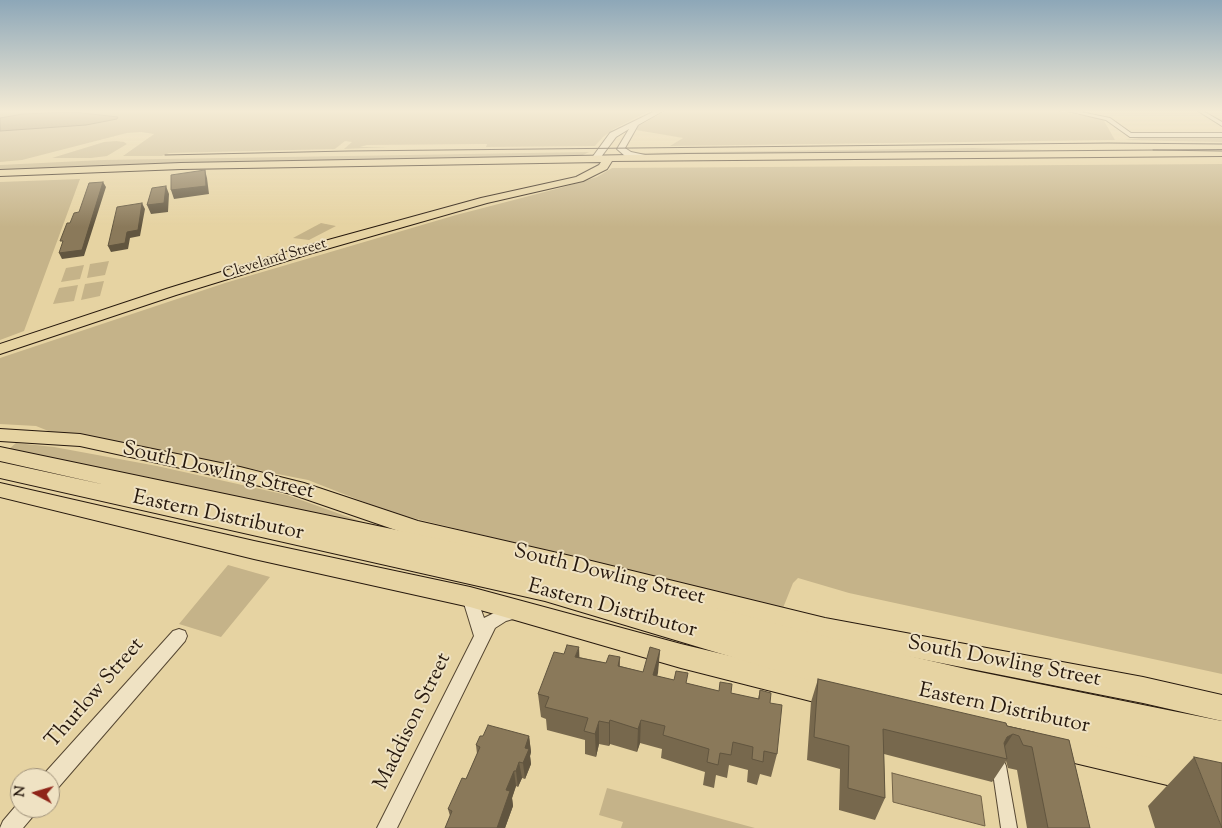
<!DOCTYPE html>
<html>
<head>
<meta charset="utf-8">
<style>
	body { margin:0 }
	#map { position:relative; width:1222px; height:828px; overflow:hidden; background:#e6d3a2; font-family:"Sorts Mill Goudy",serif }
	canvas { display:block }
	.north { position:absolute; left:10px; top:768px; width:50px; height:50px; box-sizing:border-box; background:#efe2c3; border:1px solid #9f917a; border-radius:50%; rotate:276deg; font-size:14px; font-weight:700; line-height:20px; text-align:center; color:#26180d }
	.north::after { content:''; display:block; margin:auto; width:18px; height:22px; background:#8f2418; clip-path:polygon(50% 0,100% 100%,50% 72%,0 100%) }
</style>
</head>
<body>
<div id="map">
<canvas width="1222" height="828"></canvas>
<div class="north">N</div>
</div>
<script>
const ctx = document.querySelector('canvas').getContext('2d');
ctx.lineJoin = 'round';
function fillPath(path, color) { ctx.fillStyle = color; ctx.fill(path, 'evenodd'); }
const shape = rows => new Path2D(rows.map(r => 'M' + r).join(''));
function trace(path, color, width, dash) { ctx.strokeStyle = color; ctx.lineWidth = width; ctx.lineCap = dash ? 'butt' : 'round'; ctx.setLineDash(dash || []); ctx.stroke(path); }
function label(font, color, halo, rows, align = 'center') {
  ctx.font = font + ' "Sorts Mill Goudy",serif'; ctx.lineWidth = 4; ctx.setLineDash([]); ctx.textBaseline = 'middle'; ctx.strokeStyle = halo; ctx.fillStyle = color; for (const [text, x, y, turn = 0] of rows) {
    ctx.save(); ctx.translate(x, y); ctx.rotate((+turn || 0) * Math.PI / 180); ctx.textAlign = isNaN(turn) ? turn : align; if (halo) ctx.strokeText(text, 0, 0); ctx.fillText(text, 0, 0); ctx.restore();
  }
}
fillPath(shape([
	[0,111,649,111,614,129,603,137,595,146,591,146,486,147,487,144,367,145,360,147,389,147,344,149,352,142,345,141,335,149,169,153,162,156,123,156,154,134,141,132,127,133,22,160,0,162],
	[666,111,1056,111,1103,119,1115,140,670,146,683,138,636,130,638,126],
	[1222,136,1222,142,1124,140,1140,138],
	[116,141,124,142,127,144,107,156,91,158,52,158,104,142],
	[973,148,1043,150,680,154,641,153],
	[589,152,581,156,22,169,0,171,0,165,103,160],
	[1222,164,1222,674,849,593,798,578,793,583,783,608,392,513,308,480,105,440,51,432,36,426,0,424,0,358,225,283,456,215,560,188,597,177,612,168],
	[80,179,24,331,0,340,0,182],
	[321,223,336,226,309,240,293,238],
	[109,261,105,275,87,278,90,264],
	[84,265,80,279,61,282,66,268],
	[104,281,100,296,81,300,85,284],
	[78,285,74,301,53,304,59,288],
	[16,443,54,447,157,466,287,495,368,524,365,525,9,449],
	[228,565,270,577,221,637,179,624],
	[607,788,755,828,621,828,623,822,599,815]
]), '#c5b389');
const water = shape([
	[73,112,118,117,117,119,86,125,0,131,0,118,23,114,73,112],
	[892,773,981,796,985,826,893,802,892,773]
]);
fillPath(water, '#a5936f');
trace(water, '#726248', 1);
const pedestrian = shape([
	[999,759,1004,761,1006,766,1017,828,1001,828,992,766,994,761,999,759]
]);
const minor = shape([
	[1067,111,1076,111,1110,118,1131,133,1222,133,1222,137,1130,137,1106,120,1067,111],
	[1198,111,1203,111,1222,122,1222,126,1198,111],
	[470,591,475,593,484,618,498,611,515,607,520,609,523,613,520,617,506,621,495,628,397,828,377,828,474,636,462,597,465,593,470,591],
	[179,629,185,631,187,636,185,641,57,789,50,791,50,778,42,778,43,775,173,631,179,629],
	[20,801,20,808,37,808,34,815,23,828,0,828,3,821,20,801]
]);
const tertiary = shape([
	[655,111,663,111,638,125,625,148,631,152,650,156,650,160,625,156,617,149,629,129,616,137,598,161,592,161,591,159,610,133,655,111]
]);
const primary = shape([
	[1222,150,1222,156,612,161,607,169,583,181,487,203,309,254,176,295,0,354,0,344,166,289,299,248,481,198,576,177,599,165,601,162,181,169,0,176,0,170,181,163,687,154,1222,150],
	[0,429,80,434,240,467,304,483,418,521,575,557,825,618,1143,677,1222,695,1222,721,1143,703,825,640,575,575,416,537,291,494,240,481,80,446,0,441,0,429],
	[0,483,254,541,470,587,681,644,838,682,848,686,852,695,848,704,838,708,681,668,470,607,254,559,0,497,0,483],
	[1045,728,1222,766,1222,798,1045,756,1034,752,1030,742,1034,732,1045,728]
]);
const motorway = shape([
	[0,447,435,538,546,563,815,634,970,670,1222,721,1222,774,822,684,545,601,0,478,0,462,106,485,0,461,0,447]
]);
trace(pedestrian, '#564732', 2);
trace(minor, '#564732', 2);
trace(tertiary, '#564732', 2);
trace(primary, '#26180d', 2);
trace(motorway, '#26180d', 2);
fillPath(pedestrian, '#efe2c3');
fillPath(minor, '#efe2c3');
fillPath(tertiary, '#efe2c3');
fillPath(primary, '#e6d3a2');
fillPath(motorway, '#e6d3a2');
trace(shape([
	[1153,150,1222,151],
	[165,155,348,151,1108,143,1222,144]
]), '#26180d', 1);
fillPath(shape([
	[660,650,657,676,719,691,731,693,758,699,760,690,770,703,777,754,771,777,760,774,757,785,747,782,748,770,729,765,727,778,716,775,714,788,703,785,705,772,661,758,662,749,640,743,637,752,610,744,609,746,599,744,596,757,585,754,585,740,547,730,546,719,541,717,538,694,579,657,606,663,620,657,620,666,643,672],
	[818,679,1007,726,1069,740,1090,828,1027,828,1017,770,1008,768,1006,761,992,782,884,754,885,798,875,820,839,810,840,769,807,760,811,702],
	[483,736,529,736,531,752,530,756,531,764,525,779,522,778,518,787,516,786,512,798,513,806,505,828,445,828,450,816,448,809,466,779,477,754,476,745],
	[1194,757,1222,828,1155,828,1148,806]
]), '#77684d');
fillPath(shape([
	[205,170,207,178,209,194,174,199,171,190],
	[103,182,106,187,84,256,62,259,59,253],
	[166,186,169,194,168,212,151,214,147,205],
	[142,203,145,209,140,236,130,238,128,249,111,252,108,246,127,232],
	[579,647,580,671,575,657],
	[660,650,658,673,651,698,653,675],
	[610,720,610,744,609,746,609,723],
	[641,720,640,743,637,752,638,729],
	[599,721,599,744,596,757,595,734],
	[1013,734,998,757,1007,737],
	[529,736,531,752,530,756,531,764,525,779,523,763,525,748],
	[519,762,522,778,518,787,516,771],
	[514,771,516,786,512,798,513,806,505,828,497,828,506,790]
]), '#61553f');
const building = shape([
	[205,170,206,186,171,190,171,175,205,170],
	[103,182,82,250,59,253,63,241,60,241,67,223,70,223,74,213,79,212,89,183,103,182],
	[166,186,164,203,147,205,152,188,166,186],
	[142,203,138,230,127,232,125,243,108,246,117,207,142,203],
	[567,645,579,647,575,657,606,663,609,655,620,657,618,666,643,672,650,647,660,650,653,675,674,680,676,671,688,673,686,683,719,691,720,682,732,684,731,693,759,699,760,690,771,693,770,703,782,705,777,754,764,751,763,762,752,759,753,747,733,742,731,755,720,753,718,765,707,762,709,749,663,735,665,726,641,720,638,729,610,720,609,723,599,721,595,734,584,731,588,718,545,707,549,697,538,694,554,652,564,654,567,645],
	[818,679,1006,723,1007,726,1069,740,1090,828,1048,828,1032,747,1023,745,1019,736,1013,734,1007,737,1004,743,1007,759,883,729,885,798,848,788,849,746,814,737,818,679],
	[488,725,529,736,525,748,529,749,523,763,519,762,516,771,514,771,506,790,510,791,497,828,445,828,452,811,448,809,462,778,466,779,480,747,476,745,480,736,483,736,488,725],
	[1194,757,1222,763,1222,828,1194,757]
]);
fillPath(building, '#8a795a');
trace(building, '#61553f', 1);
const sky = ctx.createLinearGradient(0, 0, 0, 227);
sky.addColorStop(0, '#8da7b8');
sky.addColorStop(0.49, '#f4ebd5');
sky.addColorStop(1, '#f4ebd500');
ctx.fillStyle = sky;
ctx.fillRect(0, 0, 1222, 227);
label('15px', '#26180d', '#efe2c3', [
	["Cleveland Street",275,260,-17]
]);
label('21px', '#26180d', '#efe2c3', [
	["South Dowling Street",218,472,13],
	["Eastern Distributor",218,517,12],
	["South Dowling Street",609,576,14],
	["Eastern Distributor",612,610,15],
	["South Dowling Street",1004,663,11],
	["Thurlow Street",96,694,-49],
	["Eastern Distributor",1004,710,12],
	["Maddison Street",414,722,-64]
]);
</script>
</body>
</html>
